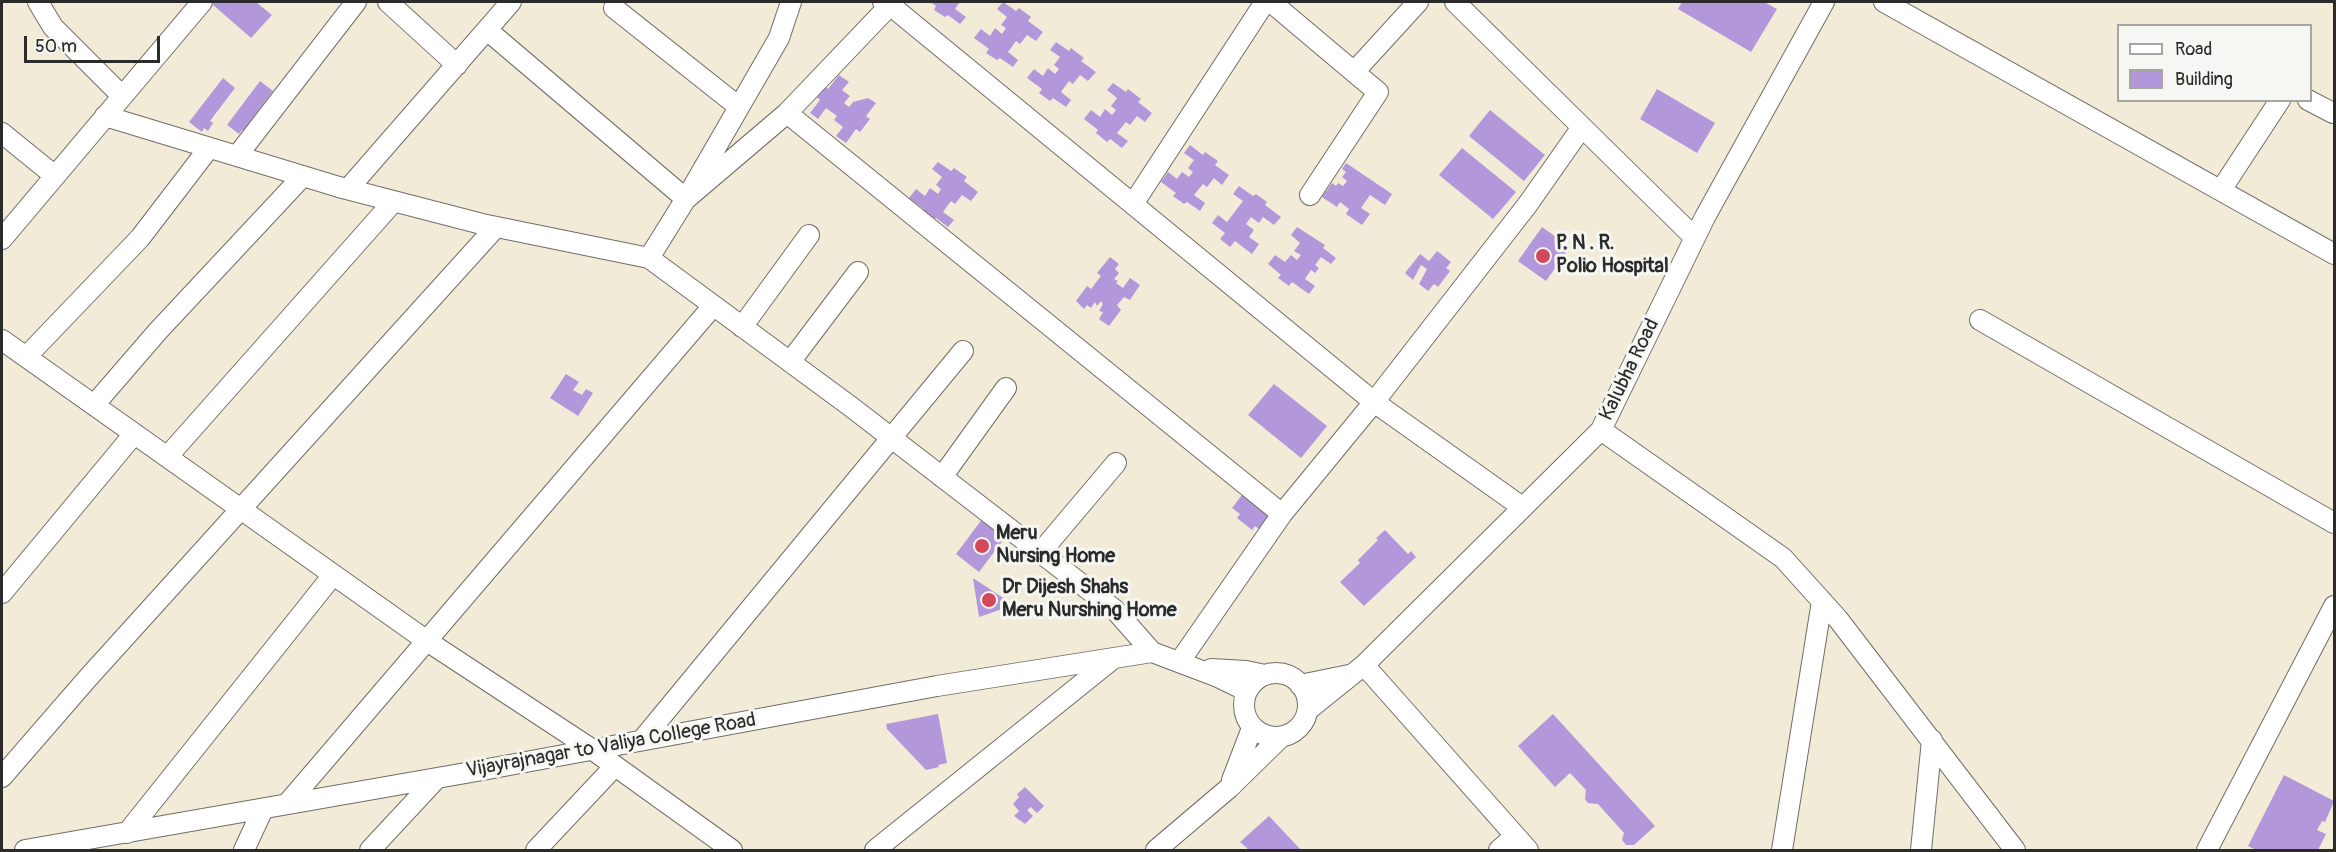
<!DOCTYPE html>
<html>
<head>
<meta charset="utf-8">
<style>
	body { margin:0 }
	#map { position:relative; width:2336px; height:852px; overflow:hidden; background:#f2ebd8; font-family:Pangolin,sans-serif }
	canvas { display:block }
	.frame { position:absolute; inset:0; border:3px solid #2b2b2b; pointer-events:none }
	.legend { position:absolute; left:2117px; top:24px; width:195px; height:78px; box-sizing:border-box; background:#f6f6f2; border:2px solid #a5a5a2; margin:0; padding:8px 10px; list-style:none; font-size:18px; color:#2b2b2b }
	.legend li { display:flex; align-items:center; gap:12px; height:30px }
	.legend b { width:30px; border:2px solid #a5a5a2 }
	.scale { position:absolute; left:24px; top:36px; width:136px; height:27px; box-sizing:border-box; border:3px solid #2b2b2b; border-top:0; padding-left:8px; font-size:18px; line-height:21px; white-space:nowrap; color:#2b2b2b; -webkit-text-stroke:4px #f6f6f2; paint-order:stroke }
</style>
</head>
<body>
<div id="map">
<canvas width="2336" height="852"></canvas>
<div class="frame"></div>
<ul class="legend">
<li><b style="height:8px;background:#fff"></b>Road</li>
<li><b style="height:16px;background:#b298db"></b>Building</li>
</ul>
<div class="scale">50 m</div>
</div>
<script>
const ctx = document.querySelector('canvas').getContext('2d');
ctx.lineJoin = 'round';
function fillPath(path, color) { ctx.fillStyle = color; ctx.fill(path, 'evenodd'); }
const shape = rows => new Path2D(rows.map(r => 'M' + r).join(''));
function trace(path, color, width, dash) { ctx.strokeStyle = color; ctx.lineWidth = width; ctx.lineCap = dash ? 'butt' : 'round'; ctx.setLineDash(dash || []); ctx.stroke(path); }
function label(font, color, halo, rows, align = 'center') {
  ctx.font = font + ' Pangolin,sans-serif'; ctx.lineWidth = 6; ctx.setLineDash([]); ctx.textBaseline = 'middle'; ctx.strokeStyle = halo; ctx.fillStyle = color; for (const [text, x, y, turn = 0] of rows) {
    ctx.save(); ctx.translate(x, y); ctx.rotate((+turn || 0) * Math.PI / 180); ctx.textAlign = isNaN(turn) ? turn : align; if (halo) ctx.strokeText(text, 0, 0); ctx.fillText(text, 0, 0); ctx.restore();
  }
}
fillPath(shape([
	[215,2,256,2,272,15,251,38,212,4],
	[930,2,960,2,955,9,966,17,960,24,948,15,945,17,934,10,936,6],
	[1003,2,1016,11,1019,8,1031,17,1028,21,1043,32,1036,41,1027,35,1020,44,1016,41,1008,52,1018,60,1013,67,1000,58,997,60,986,53,989,49,974,38,981,29,990,36,995,28,1002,34,1006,28,1001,25,1007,17,997,9],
	[1682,2,1764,2,1777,9,1751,52,1678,9],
	[1056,42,1069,51,1071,48,1084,58,1081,61,1096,72,1088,81,1080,75,1073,84,1069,81,1061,92,1071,100,1066,107,1053,98,1050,101,1039,93,1042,89,1027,78,1034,69,1043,76,1048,68,1055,74,1059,69,1054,65,1060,57,1050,50],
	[839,75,849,82,842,90,850,96,844,103,849,107,853,102,868,98,876,103,866,116,870,119,860,132,856,129,846,143,836,136,843,127,834,120,837,116,826,108,818,119,810,113,820,100,817,97,825,86,828,89],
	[223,78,235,88,210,121,213,123,208,131,204,128,202,132,189,122],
	[260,81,273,91,248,124,251,126,246,133,242,130,239,134,227,125],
	[1113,83,1126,92,1128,89,1141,99,1138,102,1152,113,1145,122,1137,116,1130,125,1126,122,1117,133,1128,141,1122,148,1110,139,1107,142,1096,133,1098,130,1084,119,1091,110,1100,117,1105,109,1112,115,1116,110,1111,106,1117,98,1107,90],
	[1657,89,1715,123,1697,153,1640,119],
	[1490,110,1545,155,1524,181,1469,136],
	[1190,145,1203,155,1205,152,1218,161,1215,165,1229,175,1222,185,1214,178,1207,187,1203,184,1194,195,1205,203,1200,211,1187,202,1184,204,1173,196,1176,193,1161,182,1168,172,1177,179,1182,172,1189,177,1193,172,1188,168,1194,160,1184,153],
	[1462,148,1516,192,1493,219,1439,175],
	[938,162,951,171,954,168,967,177,964,181,978,192,971,201,962,195,955,204,951,201,943,212,954,220,948,227,936,218,932,220,921,212,924,209,909,198,916,189,925,196,930,188,938,194,941,189,936,185,942,177,932,169],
	[1346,163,1392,194,1385,205,1370,195,1361,208,1370,214,1362,225,1346,214,1349,209,1340,202,1337,207,1322,197,1332,183,1336,186,1338,183,1343,186,1347,181,1342,177,1346,172,1342,169],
	[1239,186,1253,196,1256,194,1267,202,1265,205,1281,217,1274,225,1263,217,1259,223,1251,217,1246,224,1254,230,1249,237,1259,244,1252,254,1235,241,1230,247,1220,239,1225,233,1212,223,1218,215,1227,222,1243,201,1233,194],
	[1297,227,1325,245,1323,248,1336,258,1331,264,1321,257,1315,265,1319,268,1315,273,1311,270,1305,279,1315,286,1309,294,1292,282,1289,286,1278,278,1281,275,1268,264,1275,255,1285,262,1291,255,1297,260,1301,255,1294,251,1300,243,1291,235],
	[1542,227,1570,247,1546,281,1518,261],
	[1437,251,1451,262,1446,268,1450,271,1438,287,1434,284,1428,291,1419,284,1427,269,1421,265,1413,280,1405,273,1420,254,1429,261],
	[1110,257,1119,264,1115,269,1119,273,1114,279,1118,281,1116,283,1123,288,1130,278,1140,285,1130,300,1124,297,1117,305,1121,310,1109,326,1099,319,1103,312,1099,311,1103,304,1101,301,1097,306,1095,302,1091,308,1087,305,1084,309,1076,301,1087,286,1091,289,1101,276,1097,273],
	[566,374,579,382,573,390,582,395,586,389,593,393,578,416,550,398],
	[1274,384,1327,426,1301,458,1248,415],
	[1245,491,1273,512,1259,529,1255,526,1252,530,1237,518,1240,514,1232,508],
	[983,518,1007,535,979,572,956,554],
	[1385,530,1408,554,1411,551,1416,557,1364,606,1340,582,1360,563,1358,560,1378,540,1376,538],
	[973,578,1014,605,979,617],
	[938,714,947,763,938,765,939,767,926,770,887,729,886,724],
	[1553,714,1655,826,1634,845,1626,845,1622,840,1624,833,1598,804,1588,803,1585,799,1586,790,1570,773,1555,787,1518,746],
	[2284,775,2334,801,2325,822,2322,821,2317,830,2326,834,2318,850,2256,850,2248,846],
	[1025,787,1044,806,1037,813,1031,807,1027,810,1033,816,1025,824,1014,816,1019,811,1013,804,1019,797,1017,794],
	[1269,816,1301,850,1249,850,1240,842]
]), '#b298db');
const minor = shape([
	[38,2,53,27,122,96],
	[388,2,457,65],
	[883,2,890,5,1374,402,1522,507],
	[1271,2,1354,72],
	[1455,2,1582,127],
	[1884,2,2334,254],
	[614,8,739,107],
	[487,30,686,199,787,113,893,2],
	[2308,100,2333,113],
	[787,113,1282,514],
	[105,116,339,187,482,224,649,258,850,406,1115,610,1152,652],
	[2,133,55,176],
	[237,156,356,2],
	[348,189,511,2],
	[2221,190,2280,100],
	[1310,195,1378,92,1354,72,1418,2],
	[1133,204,1265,2],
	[2,239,202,2],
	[649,258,690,192,779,38,791,2],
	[1980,320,2334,523],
	[742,327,809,235],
	[2,340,427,641,593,750,732,850],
	[26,357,140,238,209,148],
	[790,362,858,272],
	[94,405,158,331,303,176],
	[1601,430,1783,558,1838,619,2015,850],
	[167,457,394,201],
	[942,477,1006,388],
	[1040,553,1116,463],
	[2,593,134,434],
	[1180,661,1282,514,1374,402,1528,204,1582,127,1694,237],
	[1364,665,1528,850],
	[1211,669,1246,671,1265,675],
	'1244 705a32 32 0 1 1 64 0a32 32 0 1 1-64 0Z',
	[1300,685,1349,675],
	[1308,710,1364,665,1601,430,1705,217,1824,2],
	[642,740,963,351],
	[2,777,87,679,496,227],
	[1232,780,1252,728],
	[287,804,713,306],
	[127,833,333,575],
	[25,850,477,771,937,686,1152,652,1218,677,1247,691],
	[244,850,263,809],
	[370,850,437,778],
	[536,850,615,766],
	[875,850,1114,658],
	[1156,850,1229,788,1281,737],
	[1499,850,1515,836],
	[1782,850,1822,601],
	[1921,850,1932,740],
	[2207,850,2334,606]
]);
trace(minor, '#716e68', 22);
trace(minor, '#fff', 20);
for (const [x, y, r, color] of [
	[1543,256,8,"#d1495b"],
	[982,546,8,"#d1495b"],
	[989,600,8,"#d1495b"]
]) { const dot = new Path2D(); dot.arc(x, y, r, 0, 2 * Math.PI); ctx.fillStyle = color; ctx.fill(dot); trace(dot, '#f6f6f2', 2); }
label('bold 20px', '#2b2b2b', '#f6f6f2', [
	["P. N . R.",1556,244],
	["Polio Hospital",1556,267],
	["Meru",996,534],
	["Nursing Home",996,557],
	["Dr Dijesh Shahs",1002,588],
	["Meru Nurshing Home",1002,611]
], 'left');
label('20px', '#2b2b2b', '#f6f6f2', [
	["Kalubha Road",1630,370,-64],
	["Vijayrajnagar to Valiya College Road",611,746,-10]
]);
</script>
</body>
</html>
